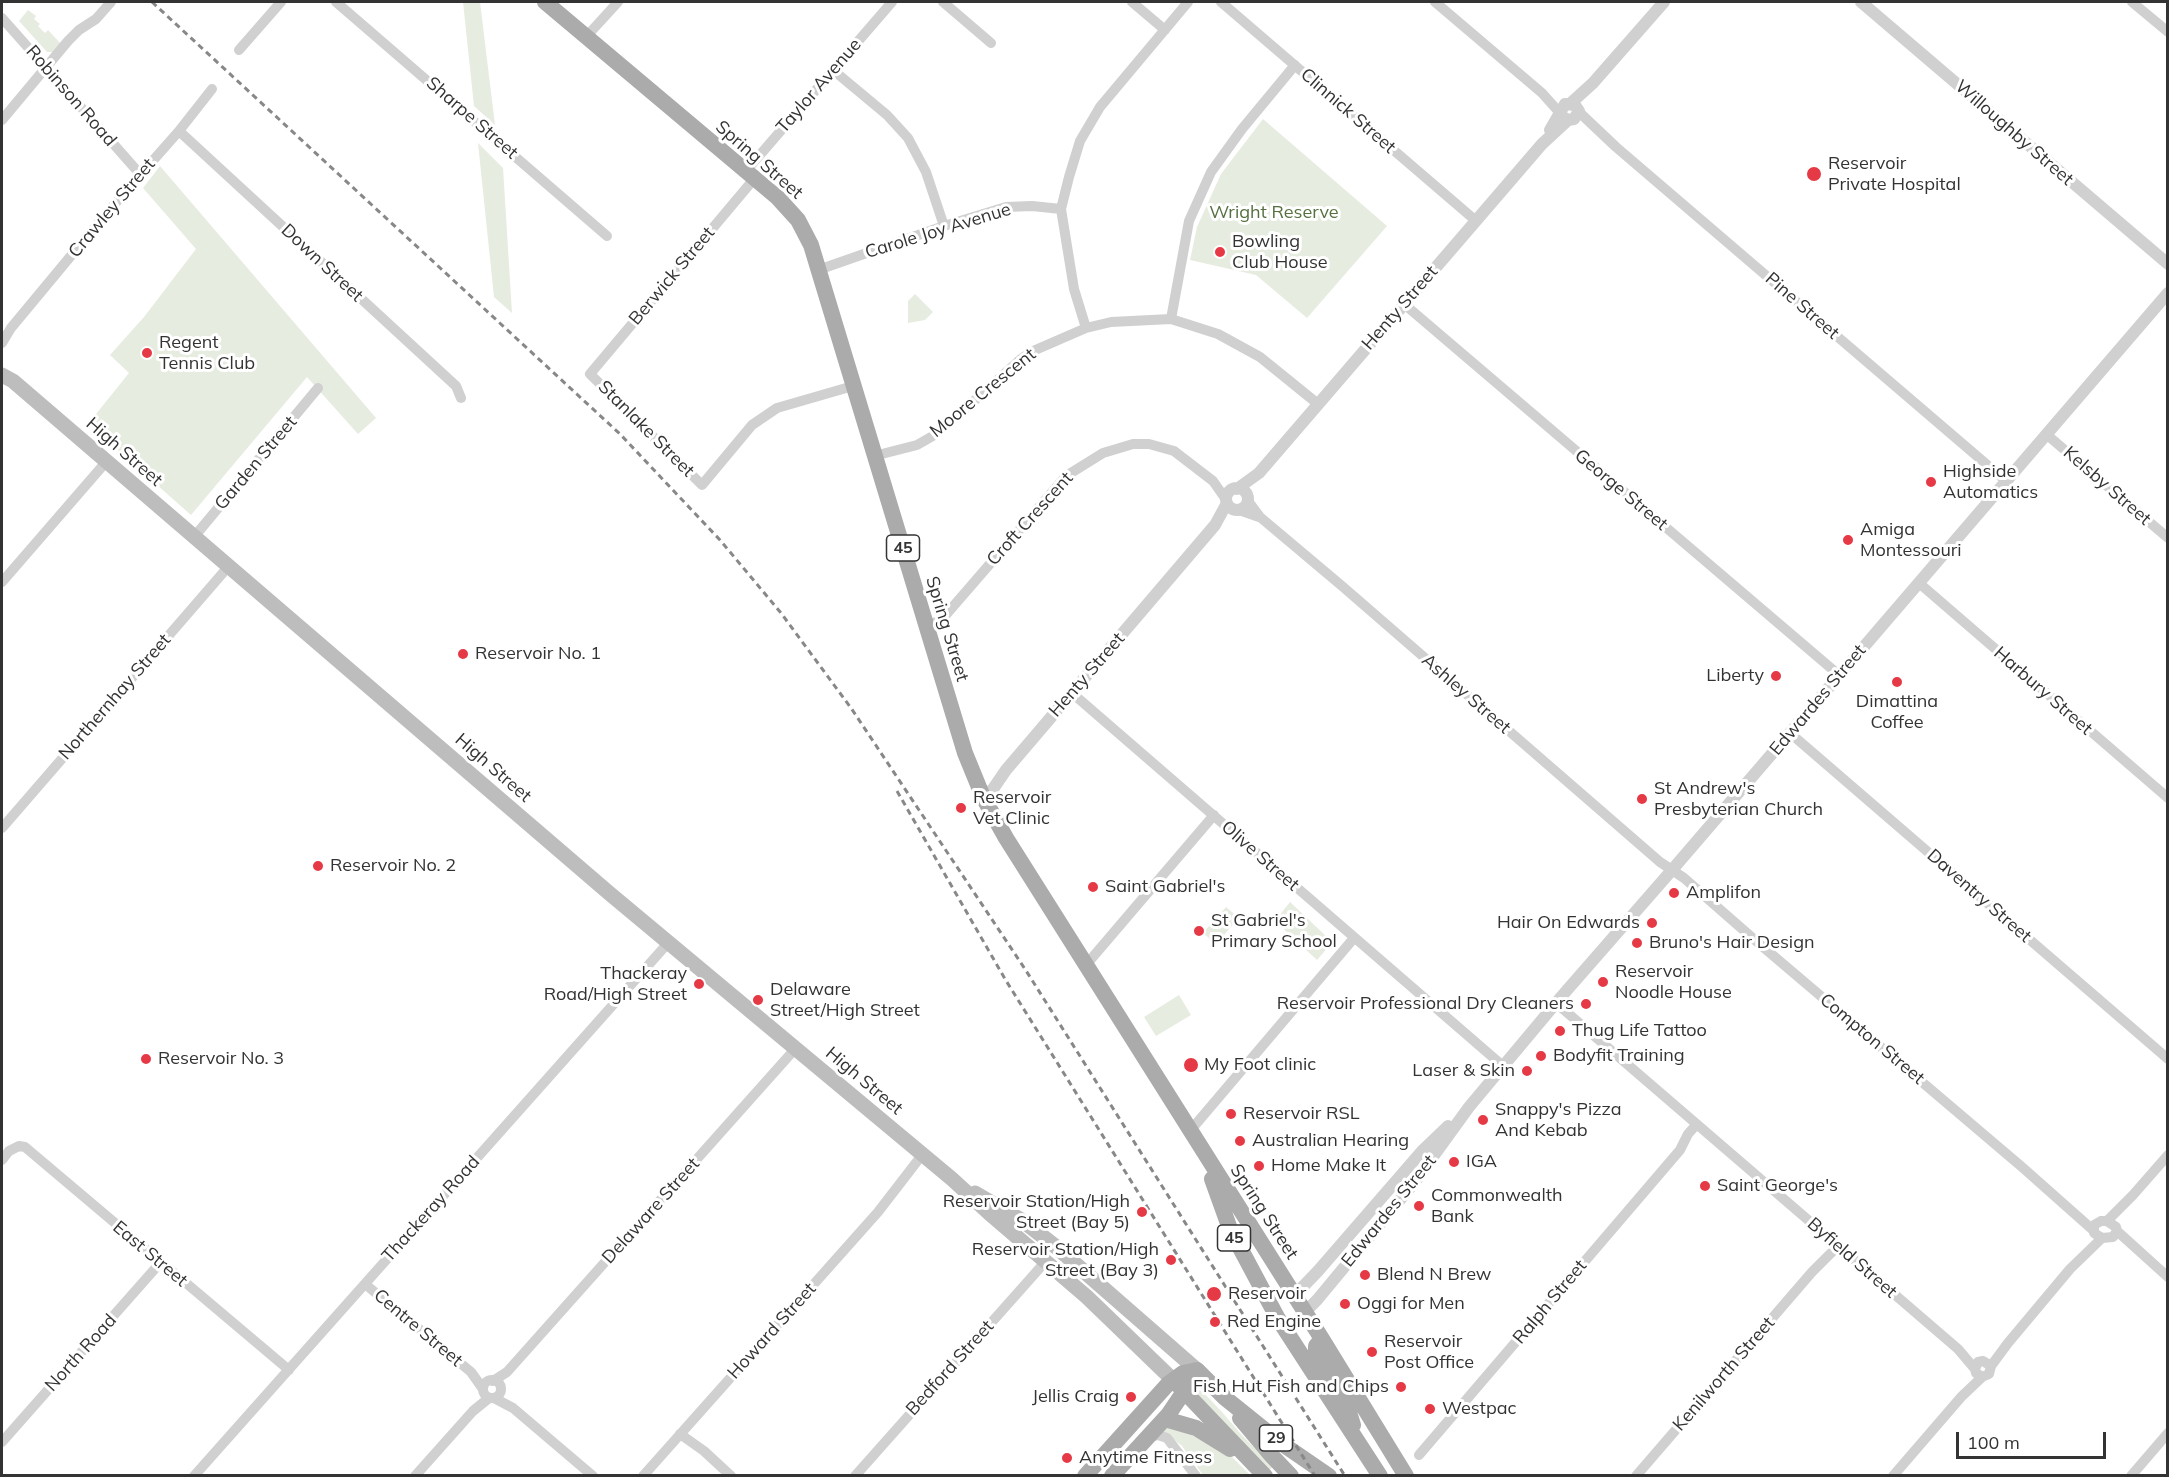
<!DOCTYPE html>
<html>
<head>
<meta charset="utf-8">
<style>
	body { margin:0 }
	#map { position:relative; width:2169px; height:1477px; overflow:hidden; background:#fff; font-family:Mulish,sans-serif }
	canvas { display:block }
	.frame { position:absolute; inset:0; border:3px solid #333; pointer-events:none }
	.scale { position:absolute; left:1956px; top:1432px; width:150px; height:27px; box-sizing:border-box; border:3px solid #333; border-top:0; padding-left:8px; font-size:18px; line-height:21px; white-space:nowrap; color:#333; -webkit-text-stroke:4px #fff; paint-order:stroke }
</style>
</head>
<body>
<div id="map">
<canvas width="2169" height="1477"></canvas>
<div class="frame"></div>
<div class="scale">100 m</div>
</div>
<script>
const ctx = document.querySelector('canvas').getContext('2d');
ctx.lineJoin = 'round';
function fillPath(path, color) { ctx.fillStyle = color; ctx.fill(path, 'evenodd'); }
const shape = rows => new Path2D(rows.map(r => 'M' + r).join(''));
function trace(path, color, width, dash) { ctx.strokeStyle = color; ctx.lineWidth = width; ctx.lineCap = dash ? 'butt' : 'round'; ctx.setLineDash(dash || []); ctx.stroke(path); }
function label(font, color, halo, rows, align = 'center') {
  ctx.font = font + ' Mulish,sans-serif'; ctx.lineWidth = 6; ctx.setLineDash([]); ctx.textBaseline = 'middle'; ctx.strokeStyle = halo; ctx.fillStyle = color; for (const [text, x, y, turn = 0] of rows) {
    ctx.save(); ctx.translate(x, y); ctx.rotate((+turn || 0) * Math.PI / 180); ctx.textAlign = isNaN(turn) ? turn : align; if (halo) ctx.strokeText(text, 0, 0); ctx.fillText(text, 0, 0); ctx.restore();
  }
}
fillPath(shape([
	[463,2,480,2,495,125,474,106],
	[28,10,36,16,34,19,40,24,38,26,45,33,48,30,61,44,54,52,47,52,19,21],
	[1263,119,1387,226,1307,318,1256,275,1190,260,1197,227,1221,174],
	[478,143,503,168,512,313,494,297],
	[160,166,376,418,358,434,307,377,191,515,88,424,129,373,110,355,144,317,196,249,143,188],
	[915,294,933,312,925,320,908,323,908,301],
	[1290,902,1327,937,1330,945,1317,960,1275,921],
	[1226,907,1239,918,1216,944,1203,933],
	[1179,995,1191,1015,1156,1036,1144,1017],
	[1198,1390,1203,1392,1222,1412,1240,1433,1273,1467,1268,1471,1195,1393],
	[1170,1425,1226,1451,1250,1475,1203,1475,1182,1446,1163,1431]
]), '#e6ecdf');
trace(shape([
	[336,2,607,236],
	[943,2,991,43],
	[1132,2,1165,30],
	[1221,2,1475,220],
	[1435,2,1542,93,1559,112],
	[2132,2,2168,32],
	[2,18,140,174],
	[586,37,618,2],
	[239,50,281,2],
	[833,70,887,115,908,138,926,172,944,226],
	[1579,112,1616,147,2006,481],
	[2,120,68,41,79,30,96,19,111,2],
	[179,131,456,386,461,398],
	[746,171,892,2],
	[754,179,590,374,702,485,752,425,777,408,853,386],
	[818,270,944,226,1006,207,1032,206,1061,209],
	[1404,304,1839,675],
	[1171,319,1189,221,1211,172,1242,129,1295,65],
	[1086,328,1074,289,1061,209,1069,177,1080,141,1100,107,1188,2],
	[2,343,11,328,104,216,179,131,212,89],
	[2046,434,2168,538],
	[874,456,917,445,938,433,1021,359,1033,351,1086,328,1111,322,1171,319,1218,334,1260,357,1318,404],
	[1248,501,1260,517,1342,586,1660,862,1684,878,1756,941,2022,1167,2093,1230],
	[1239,510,1259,517],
	[194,537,318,388],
	[2,582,106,462],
	[1919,583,2168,798],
	[926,626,939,621,944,617,1066,476,1103,453,1133,444,1149,444,1174,451,1213,481,1227,501],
	[1072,693,1503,1066],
	[1790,733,2168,1059],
	[2,828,228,567],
	[1086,965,1214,815],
	[1556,1003,1958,1349,1975,1369],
	[1190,1131,1354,938],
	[2,1160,9,1151,19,1146,25,1147,289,1370],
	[2101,1221,2107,1221,2116,1227,2117,1231,2113,1237,2102,1238,2094,1233,2094,1225,2101,1221],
	[2107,1221,2133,1195,2168,1155],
	[2117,1231,2168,1277],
	[365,1284,471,1372,483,1389],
	[1991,1366,2008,1343,2070,1269,2102,1238],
	'483 1389a9 9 0 1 1 18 0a9 9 0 1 1-18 0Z',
	[493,1381,507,1372,795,1049],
	[494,1398,513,1408,593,1476],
	[680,1434,704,1451,731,1476],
	[1147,1438,1158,1435,1167,1438,1196,1476],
	[2,1442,160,1263],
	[1419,1455,1680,1150,1688,1134,1696,1125],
	[194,1476,668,943],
	[415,1476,473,1411,489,1398],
	[643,1476,878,1212,922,1155],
	[855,1476,1046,1261],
	[1636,1476,1812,1272,1838,1246],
	[1893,1476,1962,1396,1982,1377,1989,1374,1991,1366,1983,1361,1978,1362,1975,1369,1976,1373,1982,1377],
	[2131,1476,2168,1433]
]), '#d0d0d0', 10);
trace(shape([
	[1861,2,2168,264],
	[1571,103,1593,83,1664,2],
	[1550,130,1565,104,1575,105,1579,111,1574,119,1568,120,1560,115],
	'1226 499a11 11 0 1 1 22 0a11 11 0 1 1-22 0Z',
	[1237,489,1259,473,1542,144,1568,120],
	[983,797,993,789,1006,770,1215,525,1227,503],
	[1294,1296,1318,1271,1423,1150,1448,1126],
	[1305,1312,1317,1300,1414,1183,1469,1107,1561,997,1672,870,2168,293]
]), '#d0d0d0', 12);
trace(shape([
	[2,375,13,381,609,893,952,1179,989,1213,1087,1297,1173,1380],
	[975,1193,1023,1221,1055,1246,1197,1370]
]), '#bdbdbd', 15);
trace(shape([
	[545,2,778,198,798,220,811,245,965,753,983,797,1006,838,1322,1339,1406,1476],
	[1212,1179,1230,1229,1277,1317,1380,1476],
	[1322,1339,1316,1346,1316,1352,1346,1402,1353,1425],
	[1178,1385,1265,1476],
	[1240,1418,1272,1456,1291,1476],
	[1165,1419,1196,1428,1230,1449],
	[1085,1476,1168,1384,1183,1373,1197,1370,1225,1398,1281,1443,1329,1476],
	[1112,1476,1168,1415,1198,1371]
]), '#ababab', 16);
trace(shape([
	[152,2,620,434,720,540,781,613,851,708,1025,969,1345,1476],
	[897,791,1005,979,1315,1476]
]), '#888', 3, [6, 4.5]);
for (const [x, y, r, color] of [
	[1814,174,8,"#e63946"],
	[1220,252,6,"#e63946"],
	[147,353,6,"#e63946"],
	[1931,482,6,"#e63946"],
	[1848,540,6,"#e63946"],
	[463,654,6,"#e63946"],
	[1776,676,6,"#e63946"],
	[1897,682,6,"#e63946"],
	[1642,799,6,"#e63946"],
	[961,808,6,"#e63946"],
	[318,866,6,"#e63946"],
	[1093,887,6,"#e63946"],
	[1674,893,6,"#e63946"],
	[1652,923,6,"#e63946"],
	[1199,931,6,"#e63946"],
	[1637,943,6,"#e63946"],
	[1603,982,6,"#e63946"],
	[699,984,6,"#e63946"],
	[758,1000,6,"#e63946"],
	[1586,1004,6,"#e63946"],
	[1560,1031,6,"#e63946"],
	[1541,1056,6,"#e63946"],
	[146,1059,6,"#e63946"],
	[1191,1065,8,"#e63946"],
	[1527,1071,6,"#e63946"],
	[1231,1114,6,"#e63946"],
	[1483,1120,6,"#e63946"],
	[1240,1141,6,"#e63946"],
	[1454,1162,6,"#e63946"],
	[1259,1166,6,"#e63946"],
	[1705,1186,6,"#e63946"],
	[1419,1206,6,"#e63946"],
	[1142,1212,6,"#e63946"],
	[1171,1260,6,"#e63946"],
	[1365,1275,6,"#e63946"],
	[1214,1294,8,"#e63946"],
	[1345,1304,6,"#e63946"],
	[1215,1322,6,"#e63946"],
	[1372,1352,6,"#e63946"],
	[1401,1387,6,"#e63946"],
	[1131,1397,6,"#e63946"],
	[1430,1409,6,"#e63946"],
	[1067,1458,6,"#e63946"]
]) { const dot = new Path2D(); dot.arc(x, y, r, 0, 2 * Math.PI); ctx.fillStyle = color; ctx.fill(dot); trace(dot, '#fff', 2); }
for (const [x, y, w] of [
	[903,548,33],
	[1234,1238,33],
	[1276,1438,33]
]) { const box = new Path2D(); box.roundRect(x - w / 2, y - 13, w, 26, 4.5); ctx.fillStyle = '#fff'; ctx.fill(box); trace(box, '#333', 1.5); }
label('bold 16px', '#333', null, [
	["45",903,548],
	["45",1234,1238],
	["29",1276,1438]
]);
label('18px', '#333', '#fff', [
	["Taylor Avenue",819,86,-49],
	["Robinson Road",71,96,49],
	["Clinnick Street",1348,111,41],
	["Sharpe Street",472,118,41],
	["Willoughby Street",2014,133,41],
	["Spring Street",759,160,41],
	["Crawley Street",112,208,-50],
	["Carole Joy Avenue",938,231,-17],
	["Down Street",322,263,43],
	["Berwick Street",672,276,-50],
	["Pine Street",1802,306,41],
	["Henty Street",1400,308,-49],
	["Moore Crescent",983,393,-39],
	["Stanlake Street",646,429,45],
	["High Street",124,452,41],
	["Garden Street",256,463,-50],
	["Kelsby Street",2107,486,41],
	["George Street",1621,490,40],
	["Croft Crescent",1030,519,-48],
	["Spring Street",947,629,73],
	["Henty Street",1087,675,-49],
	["Harbury Street",2043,691,41],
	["Ashley Street",1466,694,41],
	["Northernhay Street",115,697,-49],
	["Edwardes Street",1818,700,-50],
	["High Street",493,768,41],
	["Olive Street",1260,856,41],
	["Daventry Street",1979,896,41],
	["Compton Street",1872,1039,40],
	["High Street",864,1081,40],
	["Thackeray Road",431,1209,-48],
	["Delaware Street",651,1211,-48],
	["Edwardes Street",1389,1211,-51],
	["Spring Street",1264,1212,57],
	["East Street",150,1254,40],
	["Byfield Street",1852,1258,41],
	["Ralph Street",1550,1302,-50],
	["Centre Street",418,1328,40],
	["Howard Street",772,1331,-48],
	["North Road",81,1353,-48],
	["Bedford Street",950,1368,-48],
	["Kenilworth Street",1724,1374,-49]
]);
label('18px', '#333', '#fff', [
	["Reservoir",1828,164],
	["Private Hospital",1828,185],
	["Bowling",1232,242],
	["Club House",1232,263],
	["Regent",159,343],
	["Tennis Club",159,364],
	["Highside",1943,472],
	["Automatics",1943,493],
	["Amiga",1860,530],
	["Montessouri",1860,551],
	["Reservoir No. 1",475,654],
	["Liberty",1764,676,"right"],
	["Dimattina",1897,702,"center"],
	["Coffee",1897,723,"center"],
	["St Andrew's",1654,789],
	["Presbyterian Church",1654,810],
	["Reservoir",973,798],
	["Vet Clinic",973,819],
	["Reservoir No. 2",330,866],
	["Saint Gabriel's",1105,887],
	["Amplifon",1686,893],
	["St Gabriel's",1211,921],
	["Primary School",1211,942],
	["Hair On Edwards",1640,923,"right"],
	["Bruno's Hair Design",1649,943],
	["Reservoir",1615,972],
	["Noodle House",1615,993],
	["Thackeray",687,974,"right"],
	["Road/High Street",687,995,"right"],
	["Delaware",770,990],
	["Street/High Street",770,1011],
	["Reservoir Professional Dry Cleaners",1574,1004,"right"],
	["Thug Life Tattoo",1572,1031],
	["Bodyfit Training",1553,1056],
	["Reservoir No. 3",158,1059],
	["My Foot clinic",1204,1065],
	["Laser & Skin",1515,1071,"right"],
	["Snappy's Pizza",1495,1110],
	["And Kebab",1495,1131],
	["Reservoir RSL",1243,1114],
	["Australian Hearing",1252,1141],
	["IGA",1466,1162],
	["Home Make It",1271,1166],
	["Saint George's",1717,1186],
	["Commonwealth",1431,1196],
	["Bank",1431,1217],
	["Reservoir Station/High",1130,1202,"right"],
	["Street (Bay 5)",1130,1223,"right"],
	["Reservoir Station/High",1159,1250,"right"],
	["Street (Bay 3)",1159,1271,"right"],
	["Blend N Brew",1377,1275],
	["Reservoir",1228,1294],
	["Oggi for Men",1357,1304],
	["Red Engine",1227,1322],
	["Reservoir",1384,1342],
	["Post Office",1384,1363],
	["Fish Hut Fish and Chips",1389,1387,"right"],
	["Jellis Craig",1119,1397,"right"],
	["Westpac",1442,1409],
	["Anytime Fitness",1079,1458]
], 'left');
label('18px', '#56703f', '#fff', [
	["Wright Reserve",1274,213]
]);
</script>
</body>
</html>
